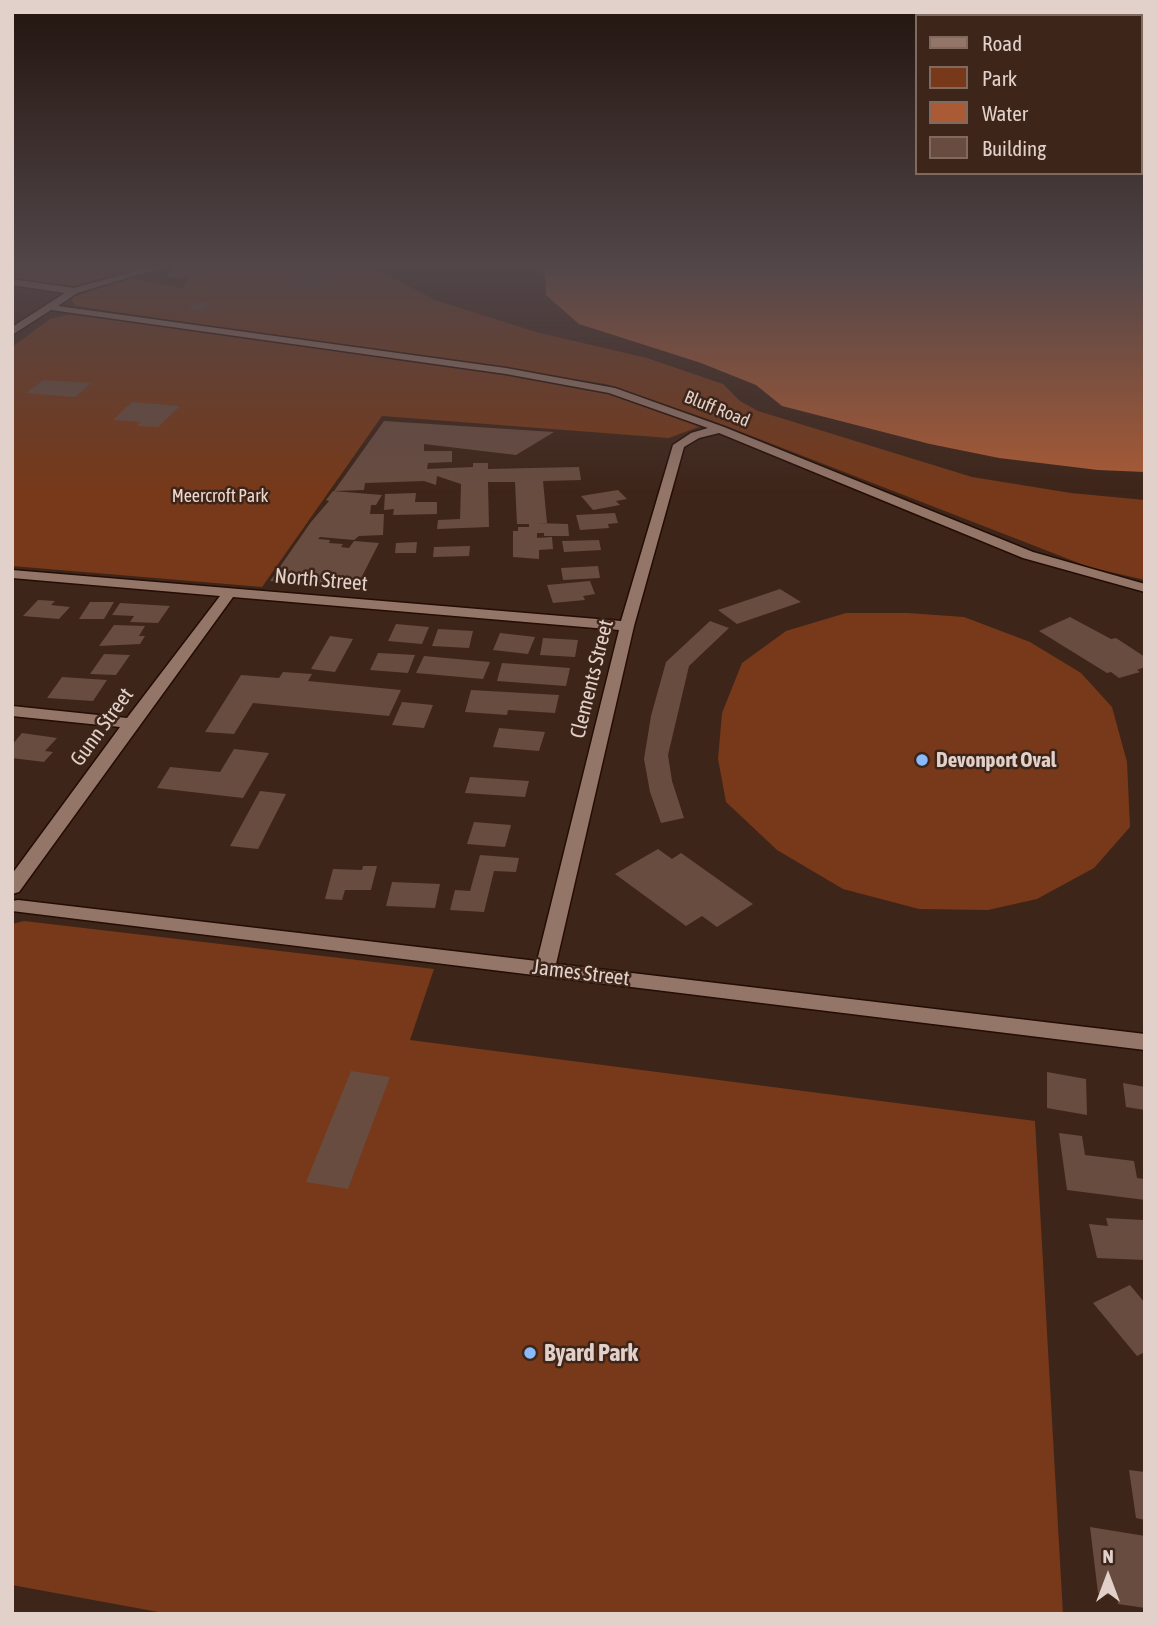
<!DOCTYPE html>
<html>
<head>
<meta charset="utf-8">
<style>
	body { margin:0 }
	#map { position:relative; width:1157px; height:1626px; overflow:hidden; background:#3e2519; font-family:"Asap Condensed",sans-serif }
	canvas { display:block }
	.frame { position:absolute; inset:0; border:14px solid #e2d1ca; pointer-events:none }
	.legend { position:absolute; left:915px; top:14px; width:228px; height:161px; box-sizing:border-box; background:#3e2519; border:2px solid #806a60; margin:0; padding:9px 12px; list-style:none; font-size:21px; color:#e2d1ca }
	.legend li { display:flex; align-items:center; gap:14px; height:35px }
	.legend b { width:35px; border:2px solid #806a60 }
	.north { position:absolute; left:1073px; top:1542px; width:70px; height:70px; -webkit-text-stroke:5px #3e2519; paint-order:stroke; rotate:0deg; font-size:19px; font-weight:700; line-height:28px; text-align:center; color:#e2d1ca }
	.north::after { content:''; display:block; margin:auto; width:24px; height:32px; background:#e2d1ca; clip-path:polygon(50% 0,100% 100%,50% 72%,0 100%) }
</style>
</head>
<body>
<div id="map">
<canvas width="1157" height="1626"></canvas>
<div class="frame"></div>
<ul class="legend">
<li><b style="height:9px;background:#947669"></b>Road</li>
<li><b style="height:19px;background:#773919"></b>Park</li>
<li><b style="height:19px;background:#aa5b35"></b>Water</li>
<li><b style="height:19px;background:#684c40"></b>Building</li>
</ul>
<div class="north">N</div>
</div>
<script>
const ctx = document.querySelector('canvas').getContext('2d');
ctx.lineJoin = 'round';
function fillPath(path, color) { ctx.fillStyle = color; ctx.fill(path, 'evenodd'); }
const shape = rows => new Path2D(rows.map(r => 'M' + r).join(''));
function trace(path, color, width, dash) { ctx.strokeStyle = color; ctx.lineWidth = width; ctx.lineCap = dash ? 'butt' : 'round'; ctx.setLineDash(dash || []); ctx.stroke(path); }
function label(font, color, halo, rows, align = 'center') {
  ctx.font = font + ' "Asap Condensed",sans-serif'; ctx.lineWidth = 5; ctx.setLineDash([]); ctx.textBaseline = 'middle'; ctx.strokeStyle = halo; ctx.fillStyle = color; for (const [text, x, y, turn = 0] of rows) {
    ctx.save(); ctx.translate(x, y); ctx.rotate((+turn || 0) * Math.PI / 180); ctx.textAlign = isNaN(turn) ? turn : align; if (halo) ctx.strokeText(text, 0, 0); ctx.fillText(text, 0, 0); ctx.restore();
  }
}
fillPath(shape([
	[12,265,162,265,72,286,12,280],
	[197,265,287,265,291,268,298,267,284,279,330,283,317,273,326,265,368,265,435,300,536,332,647,358,723,384,740,401,758,411,972,477,1071,493,1145,500,1145,580,1089,567,713,421,606,384,75,306,71,298,126,278,183,288],
	[71,314,593,386,701,426,669,438,382,416,262,587,12,566,12,347,50,319],
	[846,613,908,613,964,617,1030,642,1081,673,1112,707,1127,762,1130,827,1094,868,1037,899,988,910,919,909,843,889,777,850,726,802,718,759,722,713,742,663,786,631],
	[24,921,434,969,410,1040,1035,1121,1063,1614,169,1614,12,1585,12,924]
]), '#773919');
fillPath(shape([
	[531,265,1145,265,1145,472,1098,470,999,458,930,444,782,406,756,385,701,363,579,324,546,295,545,275]
]), '#aa5b35');
fillPath(shape([
	[287,265,326,265,317,273,330,283,303,289,283,279,298,267,291,268],
	[179,267,177,270,197,271,193,278,166,277,172,268],
	[197,302,211,303,202,311,187,311],
	[43,380,91,383,75,397,26,393],
	[132,402,154,404,180,406,158,427,137,426,141,422,113,420],
	[384,421,554,432,516,455,424,444,424,451,452,451,452,462,428,463,427,469,473,467,473,463,488,463,488,469,579,467,581,480,543,481,547,523,536,523,568,524,569,536,544,536,544,533,537,533,537,538,552,537,553,549,539,550,539,559,513,557,513,531,518,531,518,527,529,527,529,524,517,524,515,482,488,482,489,527,437,529,438,520,460,519,461,484,437,476,436,485,424,481,365,483,364,490,334,491],
	[618,490,627,499,616,501,620,505,593,510,581,496],
	[333,491,382,495,376,505,371,505,370,514,384,514,383,535,359,536,354,540,320,537,318,539,330,540,329,543,343,544,341,547,349,548,354,541,379,543,356,588,270,581,311,522,329,501,326,500],
	[416,493,415,502,437,502,437,514,393,515,394,509,384,510,385,494],
	[615,513,618,523,608,524,609,528,580,530,576,515],
	[599,540,601,550,564,552,562,541],
	[417,542,416,553,395,553,396,543],
	[470,546,469,556,433,557,434,547],
	[598,566,600,578,563,580,561,568],
	[590,581,595,594,583,596,585,600,553,603,547,585],
	[780,589,801,602,737,624,718,610],
	[38,600,55,601,51,605,70,607,59,619,23,616],
	[90,602,114,602,104,619,79,619],
	[120,603,170,606,158,623,130,622,134,616,112,615],
	[1070,617,1111,639,1116,638,1145,657,1145,667,1137,670,1140,672,1119,678,1111,672,1107,673,1039,631],
	[710,621,729,628,689,666,668,755,672,781,684,818,661,823,650,792,644,759,651,716,666,662],
	[396,624,429,627,422,644,388,641],
	[114,625,145,626,139,636,145,636,140,644,99,646],
	[438,629,473,631,469,648,432,646],
	[500,633,535,637,528,654,493,650],
	[330,636,353,639,335,672,311,669],
	[543,638,578,640,575,657,540,655],
	[378,653,415,655,408,673,370,670],
	[104,654,130,655,116,675,90,674],
	[424,656,490,662,483,679,416,673],
	[502,663,570,668,566,686,497,681],
	[283,672,312,674,308,681,401,690,389,716,253,703,234,734,205,732,241,675,279,678],
	[62,677,107,680,93,701,47,698],
	[471,690,559,695,555,713,508,710,507,715,465,712],
	[402,702,433,705,424,728,392,725],
	[499,728,545,732,539,751,493,747],
	[22,733,57,738,45,751,53,752,44,762,12,758,12,745],
	[234,749,269,753,243,798,157,788,170,767,220,772],
	[470,777,529,781,525,797,465,793],
	[260,791,286,794,258,849,230,846],
	[474,822,511,825,505,847,467,844],
	[658,849,672,859,681,853,753,904,717,927,702,916,686,926,615,874],
	[480,855,519,858,516,872,494,871,484,912,450,910,455,890,470,891],
	[363,866,377,866,371,890,345,890,342,900,325,899,333,869,362,870],
	[392,882,440,884,435,908,386,906],
	[351,1071,390,1077,348,1189,306,1182],
	[1047,1072,1086,1079,1087,1115,1047,1108],
	[1123,1083,1145,1087,1145,1110,1126,1107],
	[1059,1133,1082,1136,1085,1155,1134,1161,1137,1178,1145,1179,1145,1200,1067,1190],
	[1106,1218,1143,1220,1145,1260,1097,1258,1089,1224,1108,1226],
	[1130,1285,1145,1303,1145,1352,1137,1356,1093,1303],
	[1129,1470,1145,1472,1145,1520,1136,1518],
	[1090,1527,1145,1536,1145,1608,1118,1604,1117,1596,1098,1593]
]), '#684c40');
const minor = shape([
	[157,265,171,265,77,293,58,306,506,368,615,388,724,427,1033,552,1145,584,1145,592,1023,558,719,433,699,438,684,447,634,626,556,964,1145,1034,1145,1050,12,911,12,901,18,900,537,961,619,630,233,597,19,892,12,894,12,874,120,727,12,716,12,706,127,718,220,596,12,578,12,570,621,621,673,445,691,433,708,428,609,393,506,374,51,310,12,335,12,327,65,293,12,285,12,279,74,288,157,265]
]);
trace(minor, '#240d04', 3);
fillPath(minor, '#947669');
const sky = ctx.createLinearGradient(0, 0, 0, 493);
sky.addColorStop(0, '#22140e');
sky.addColorStop(0.54, '#524649');
sky.addColorStop(1, '#52464900');
ctx.fillStyle = sky;
ctx.fillRect(0, 0, 1157, 493);
for (const [x, y, r, color] of [
	[922,760,7,"#88bafc"],
	[530,1353,7,"#88bafc"]
]) { const dot = new Path2D(); dot.arc(x, y, r, 0, 2 * Math.PI); ctx.fillStyle = color; ctx.fill(dot); trace(dot, '#3e2519', 2.5); }
label('18px', '#e2d1ca', '#3e2519', [
	["Bluff Road",717,409,22]
]);
label('18px', '#efd8ce', '#3e2519', [
	["Meercroft Park",220,496]
]);
label('21px', '#e2d1ca', '#3e2519', [
	["North Street",321,580,5],
	["Clements Street",592,679,-76],
	["Gunn Street",102,727,-54],
	["James Street",581,973,7]
]);
label('bold 21px', '#e2d1ca', '#3e2519', [
	["Devonport Oval",936,760]
], 'left');
label('bold 24px', '#e2d1ca', '#3e2519', [
	["Byard Park",544,1353]
], 'left');
</script>
</body>
</html>
